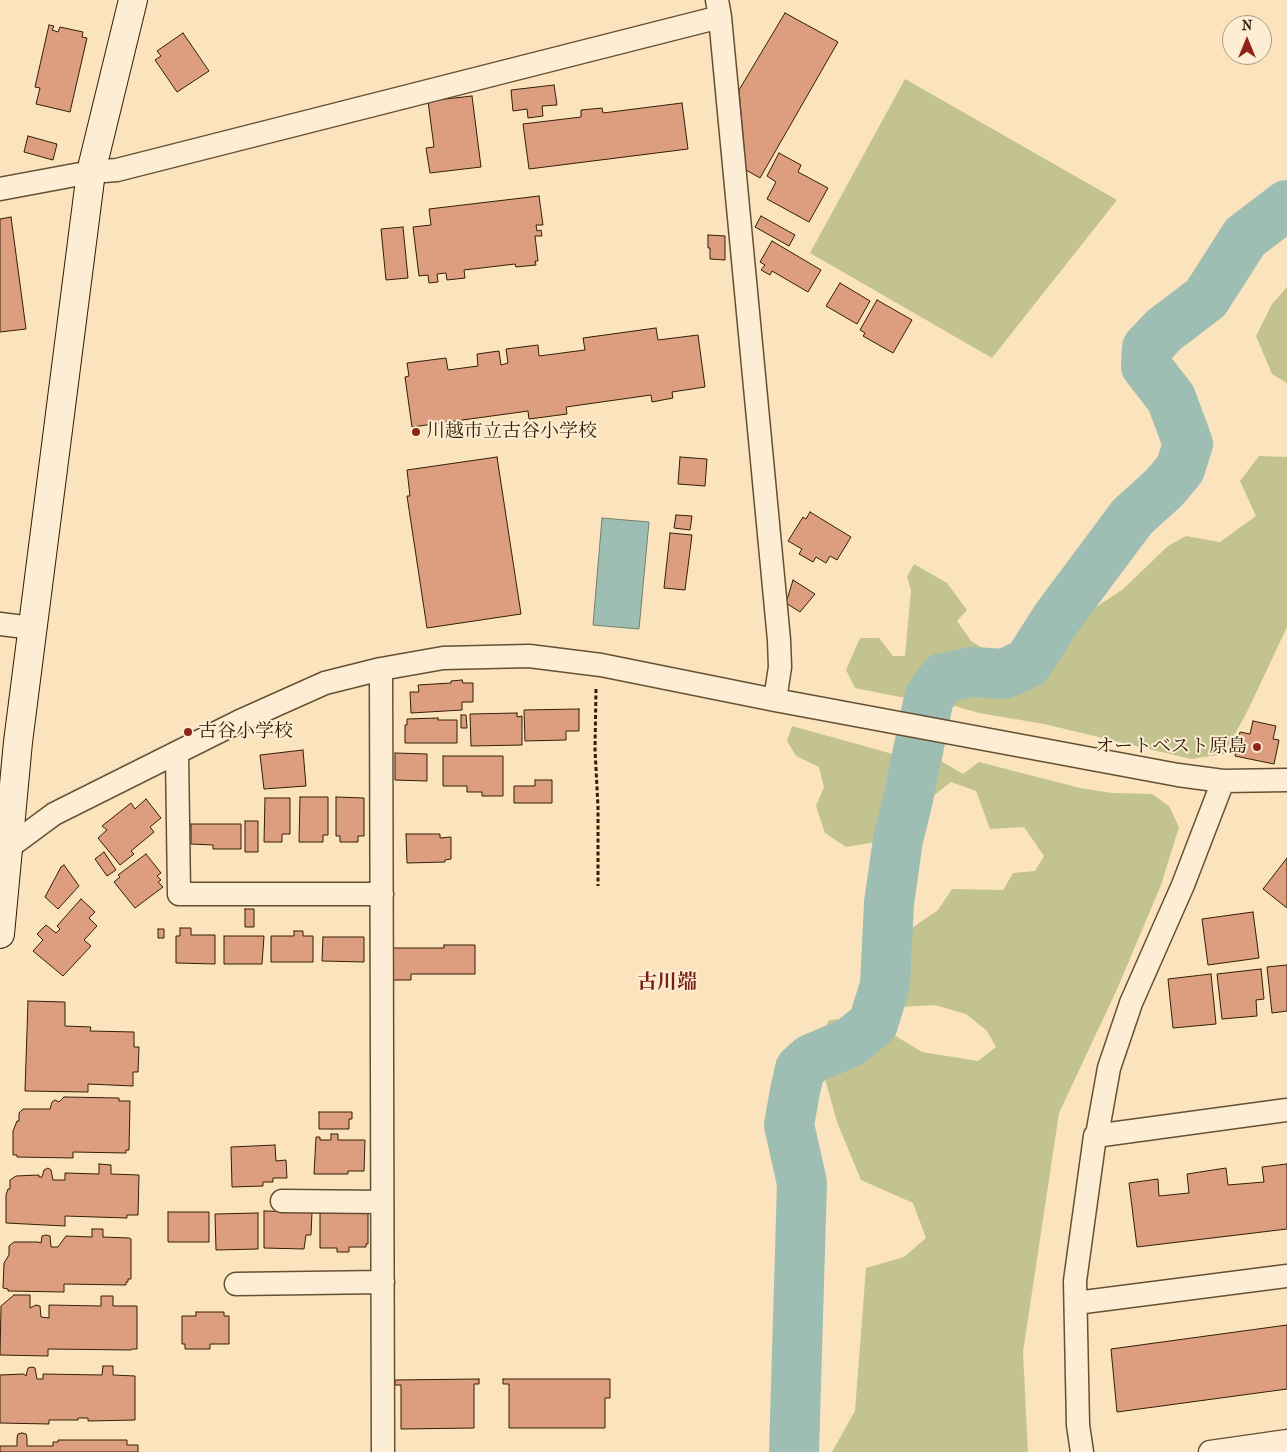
<!DOCTYPE html>
<html>
<head>
<meta charset="utf-8">
<style>
	body { margin:0 }
	#map { position:relative; width:1287px; height:1452px; overflow:hidden; background:#fbe4bd; font-family:"IM FELL French Canon",serif }
	canvas { display:block }
	.north { position:absolute; left:1222px; top:15px; width:50px; height:50px; box-sizing:border-box; background:#fcedd4; border:1px solid #ac9a82; border-radius:50%; rotate:0deg; font-size:14px; font-weight:700; line-height:20px; text-align:center; color:#331e07 }
	.north::after { content:''; display:block; margin:auto; width:18px; height:22px; background:#8f2418; clip-path:polygon(50% 0,100% 100%,50% 72%,0 100%) }
</style>
</head>
<body>
<div id="map">
<canvas width="1287" height="1452"></canvas>
<div class="north">N</div>
</div>
<script>
const ctx = document.querySelector('canvas').getContext('2d');
ctx.lineJoin = 'round';
function fillPath(path, color) { ctx.fillStyle = color; ctx.fill(path, 'evenodd'); }
const shape = rows => new Path2D(rows.map(r => 'M' + r).join(''));
function trace(path, color, width, dash) { ctx.strokeStyle = color; ctx.lineWidth = width; ctx.lineCap = dash ? 'butt' : 'round'; ctx.setLineDash(dash || []); ctx.stroke(path); }
function label(font, color, halo, rows, align = 'center') {
  ctx.font = font + ' "IM FELL French Canon","Noto Serif JP",serif'; ctx.lineWidth = 4; ctx.setLineDash([]); ctx.textBaseline = 'middle'; ctx.strokeStyle = halo; ctx.fillStyle = color; for (const [text, x, y, turn = 0] of rows) {
    ctx.save(); ctx.translate(x, y); ctx.rotate((+turn || 0) * Math.PI / 180); ctx.textAlign = isNaN(turn) ? turn : align; if (halo) ctx.strokeText(text, 0, 0); ctx.fillText(text, 0, 0); ctx.restore();
  }
}
fillPath(shape([
	[905,79,1117,200,992,358,810,253],
	[1287,287,1287,383,1272,374,1256,336,1272,304],
	[1259,456,1287,457,1287,627,1248,710,1224,754,1191,759,1044,724,979,713,941,702,900,697,855,688,846,670,860,638,879,638,893,656,905,656,911,590,907,577,914,564,947,583,967,610,957,621,971,641,996,656,1047,656,1082,616,1122,590,1168,546,1186,536,1220,542,1256,516,1240,481],
	[792,726,900,756,941,761,963,774,979,762,1080,788,1112,793,1152,794,1169,806,1179,827,1161,885,1118,987,1059,1113,1023,1352,1028,1452,832,1452,855,1411,866,1268,904,1257,926,1238,913,1203,861,1180,837,1122,816,1047,829,1020,856,1018,894,1035,922,1052,978,1061,996,1047,987,1031,966,1014,935,1005,901,1007,891,978,893,941,938,910,952,889,1003,890,1013,873,1035,871,1044,856,1024,827,990,829,976,791,951,782,917,809,911,836,846,847,825,833,816,806,824,787,819,767,796,756,787,741]
]), '#c2c38e');
const water = shape([
	[602,518,649,522,639,629,593,625,602,518]
]);
fillPath(water, '#9fbeb3');
trace(water, '#747e6e', 1);
trace(shape([
	[794,1452,802,1183,789,1125,795,1091,800,1069,811,1059,849,1043,873,1024,885,985,889,903,898,840,908,799,929,698,943,678,973,672,1004,674,1028,663,1056,619,1132,517,1164,488,1180,469,1188,444,1171,398,1146,366,1147,348,1164,330,1206,298,1245,237,1287,205]
]), '#9fbeb3', 50);
const building = shape([
	[785,13,838,42,760,178,746,170,739,90,785,13],
	[49,25,54,26,52,30,58,32,60,27,83,32,82,37,87,38,70,112,36,104,40,88,35,87,49,25],
	[183,33,209,71,177,92,155,60,161,56,157,51,183,33],
	[554,85,557,105,542,106,543,116,528,118,527,109,513,111,511,90,554,85],
	[472,96,481,167,430,173,426,148,434,147,428,101,472,96],
	[682,103,688,149,529,169,523,124,581,117,581,110,602,108,603,113,682,103],
	[28,136,57,144,53,160,24,152,28,136],
	[779,153,801,165,798,172,828,188,809,222,767,199,776,182,767,176,779,153],
	[539,196,543,225,536,225,537,231,541,230,542,236,535,236,538,261,535,261,536,265,516,267,515,264,464,270,465,278,447,280,446,273,437,274,438,282,429,283,428,275,419,276,413,227,431,225,429,209,539,196],
	[761,216,795,235,789,246,755,227,761,216],
	[11,217,26,329,0,332,0,219,11,217],
	[403,227,408,278,386,280,381,229,403,227],
	[708,235,725,236,725,260,710,259,710,248,708,248,708,235],
	[772,241,821,270,808,292,772,271,770,275,761,270,765,265,760,262,772,241],
	[840,283,870,301,857,324,826,306,840,283],
	[877,300,912,320,893,353,863,336,865,333,860,330,877,300],
	[656,328,658,340,698,335,705,387,672,392,673,398,652,402,651,395,566,407,567,414,529,419,528,411,412,427,405,377,409,376,407,363,446,358,448,370,478,366,477,354,499,351,501,365,508,363,506,349,538,345,539,356,585,350,583,338,656,328],
	[497,457,521,614,427,628,407,496,410,496,407,470,497,457],
	[680,457,707,459,705,486,678,484,680,457],
	[810,512,851,537,837,560,830,556,826,563,816,557,813,562,799,554,802,549,788,541,803,517,806,519,810,512],
	[676,515,692,516,690,530,674,528,676,515],
	[670,533,692,535,685,590,664,588,670,533],
	[793,580,815,594,800,612,786,603,793,580],
	[462,680,463,683,473,683,473,702,462,702,462,710,411,713,410,692,419,692,418,685,451,683,451,681,462,680],
	[579,709,579,731,566,731,566,740,525,741,524,710,579,709],
	[517,713,517,717,522,716,522,745,471,746,470,714,517,713],
	[461,715,466,715,467,728,461,728,461,715],
	[438,718,438,720,457,720,457,743,405,743,405,725,407,725,407,719,438,718],
	[1253,721,1276,726,1273,739,1279,740,1274,764,1235,756,1240,732,1250,734,1253,721],
	[303,750,306,786,264,789,260,755,303,750],
	[395,753,427,754,427,781,395,780,395,753],
	[443,756,503,756,503,796,482,796,482,792,467,792,467,786,443,786,443,756],
	[535,780,552,780,552,803,514,803,514,786,535,786,535,780],
	[300,797,328,797,328,835,323,835,323,842,299,842,300,797],
	[336,797,364,798,364,836,358,836,358,842,340,842,340,836,336,836,336,797],
	[265,798,290,798,290,834,282,834,282,842,264,842,265,798],
	[146,799,161,818,150,827,154,832,131,851,134,854,120,865,98,838,107,830,102,826,131,803,135,809,146,799],
	[245,821,258,821,258,852,245,852,245,821],
	[191,824,241,824,241,849,213,849,213,845,191,844,191,824],
	[406,834,440,834,440,838,451,837,451,859,445,860,445,862,407,863,406,834],
	[104,852,116,870,107,876,95,859,104,852],
	[146,854,161,873,157,876,161,880,158,882,163,887,135,908,114,882,120,877,118,875,146,854],
	[1287,858,1287,908,1263,889,1287,858],
	[64,865,79,886,58,909,45,897,61,867,64,865],
	[81,899,95,912,89,918,97,926,84,940,91,946,63,976,33,951,43,940,37,934,46,925,56,933,60,929,57,926,81,899],
	[245,909,254,909,254,927,245,927,245,909],
	[1253,912,1259,958,1208,965,1202,919,1253,912],
	[180,928,191,928,191,935,215,935,215,964,176,963,176,936,180,936,180,928],
	[158,929,164,929,164,938,158,938,158,929],
	[294,931,303,931,303,936,313,936,313,962,271,962,271,936,294,936,294,931],
	[224,936,264,936,262,964,224,964,224,936],
	[323,937,364,937,364,962,322,961,323,937],
	[444,945,475,945,475,974,411,974,411,980,390,980,390,948,444,948,444,945],
	[1287,965,1287,1011,1272,1013,1267,967,1287,965],
	[1261,969,1264,999,1256,1000,1257,1016,1222,1019,1217,974,1261,969],
	[1211,974,1216,1024,1173,1028,1168,979,1211,974],
	[28,1001,65,1002,65,1026,91,1027,90,1031,134,1032,134,1047,139,1047,138,1072,133,1072,133,1086,88,1084,88,1092,25,1091,28,1001],
	[64,1097,119,1098,119,1101,130,1101,129,1150,126,1150,126,1153,73,1152,73,1158,17,1157,17,1155,13,1155,13,1131,17,1121,19,1121,19,1113,23,1109,50,1109,52,1102,55,1100,59,1102,64,1097],
	[319,1112,352,1112,352,1119,349,1119,349,1129,319,1129,319,1112],
	[331,1134,338,1134,338,1140,365,1140,364,1171,348,1171,348,1174,314,1174,316,1137,320,1137,320,1140,331,1140,331,1134],
	[275,1145,276,1161,286,1160,287,1178,273,1178,273,1182,263,1182,263,1186,232,1187,231,1147,275,1145],
	[99,1164,111,1165,111,1174,139,1175,138,1215,127,1215,127,1218,65,1216,65,1226,6,1223,6,1195,8,1189,10,1189,10,1180,16,1176,39,1175,39,1177,42,1177,44,1170,48,1168,51,1170,53,1180,65,1180,65,1173,99,1174,99,1164],
	[1287,1164,1287,1229,1137,1247,1129,1183,1158,1179,1159,1196,1189,1193,1187,1174,1226,1168,1228,1185,1264,1182,1262,1167,1287,1164],
	[264,1211,312,1212,311,1235,306,1235,304,1249,264,1248,264,1211],
	[168,1212,209,1212,209,1242,168,1242,168,1212],
	[258,1213,258,1249,216,1250,215,1214,258,1213],
	[320,1213,368,1213,368,1244,366,1244,366,1247,349,1247,349,1252,337,1252,337,1248,320,1248,320,1213],
	[92,1229,103,1229,103,1237,129,1238,131,1239,131,1279,128,1279,128,1282,126,1282,126,1285,64,1284,64,1292,8,1291,8,1289,3,1288,4,1263,9,1255,9,1246,14,1242,38,1242,41,1243,42,1236,46,1235,50,1236,51,1247,58,1247,66,1236,92,1237,92,1229],
	[14,1295,30,1295,30,1308,36,1305,40,1306,41,1317,49,1318,49,1305,101,1306,101,1296,113,1296,113,1306,137,1306,137,1349,132,1349,131,1350,48,1349,48,1356,0,1355,1,1306,14,1295],
	[196,1312,224,1312,224,1316,229,1316,229,1344,210,1344,210,1349,185,1349,185,1344,182,1344,182,1316,196,1316,196,1312],
	[1287,1325,1287,1389,1117,1412,1111,1349,1287,1325],
	[103,1366,113,1366,113,1375,135,1376,135,1420,88,1421,88,1418,78,1418,78,1420,49,1420,49,1424,0,1423,0,1375,24,1374,26,1376,28,1368,32,1367,35,1368,37,1379,43,1379,43,1374,102,1375,103,1366],
	[479,1379,479,1384,474,1384,474,1428,401,1429,401,1385,395,1385,395,1380,479,1379],
	[503,1379,610,1379,610,1398,605,1398,605,1428,509,1428,509,1384,503,1384,503,1379],
	[22,1433,26,1434,27,1438,27,1446,53,1446,53,1442,58,1442,58,1440,127,1440,127,1445,138,1445,138,1452,0,1452,0,1446,17,1446,17,1438,18,1434,22,1433]
]);
fillPath(building, '#dd9e7f');
trace(building, '#331e07', 1);
const street = shape([
	[717,0,720,17,779,640,780,667,775,700],
	[0,189,91,172,117,170,720,17],
	[0,624,32,628],
	[381,669,383,1452],
	[177,753,179,894,382,894],
	[8,848,54,814,240,721,325,683,381,669,443,658,529,656,601,665,775,700,1178,775,1223,781,1287,780],
	[1095,1136,1287,1110],
	[282,1201,382,1202],
	[236,1284,383,1282],
	[1076,1303,1287,1276],
	[1082,1452,1078,1425,1075,1281,1095,1136,1097,1135,1109,1068,1131,1003,1183,885,1223,781],
	[1210,1452,1287,1441]
]);
const secondary = shape([
	[0,934,18,742,91,172,133,0]
]);
trace(street, '#655034', 25);
trace(secondary, '#331e07', 30);
trace(shape([
	[596,689,595,749,598,807,598,886]
]), '#331e07', 3, [4, 2.5]);
trace(street, '#fcedd4', 22);
trace(secondary, '#fcedd4', 28);
for (const [x, y, r, color] of [
	[416,432,5,"#8f2418"],
	[188,732,5,"#8f2418"],
	[1257,747,5,"#8f2418"]
]) { const dot = new Path2D(); dot.arc(x, y, r, 0, 2 * Math.PI); ctx.fillStyle = color; ctx.fill(dot); trace(dot, '#fcedd4', 2); }
label('19px', '#331e07', '#fcedd4', [
	["川越市立古谷小学校",426,432],
	["古谷小学校",198,732],
	["オートベスト原島",1247,747,"right"]
], 'left');
label('bold 20px', '#7a1f14', '#fcedd4', [
	["古川端",667,983]
]);
</script>
</body>
</html>
